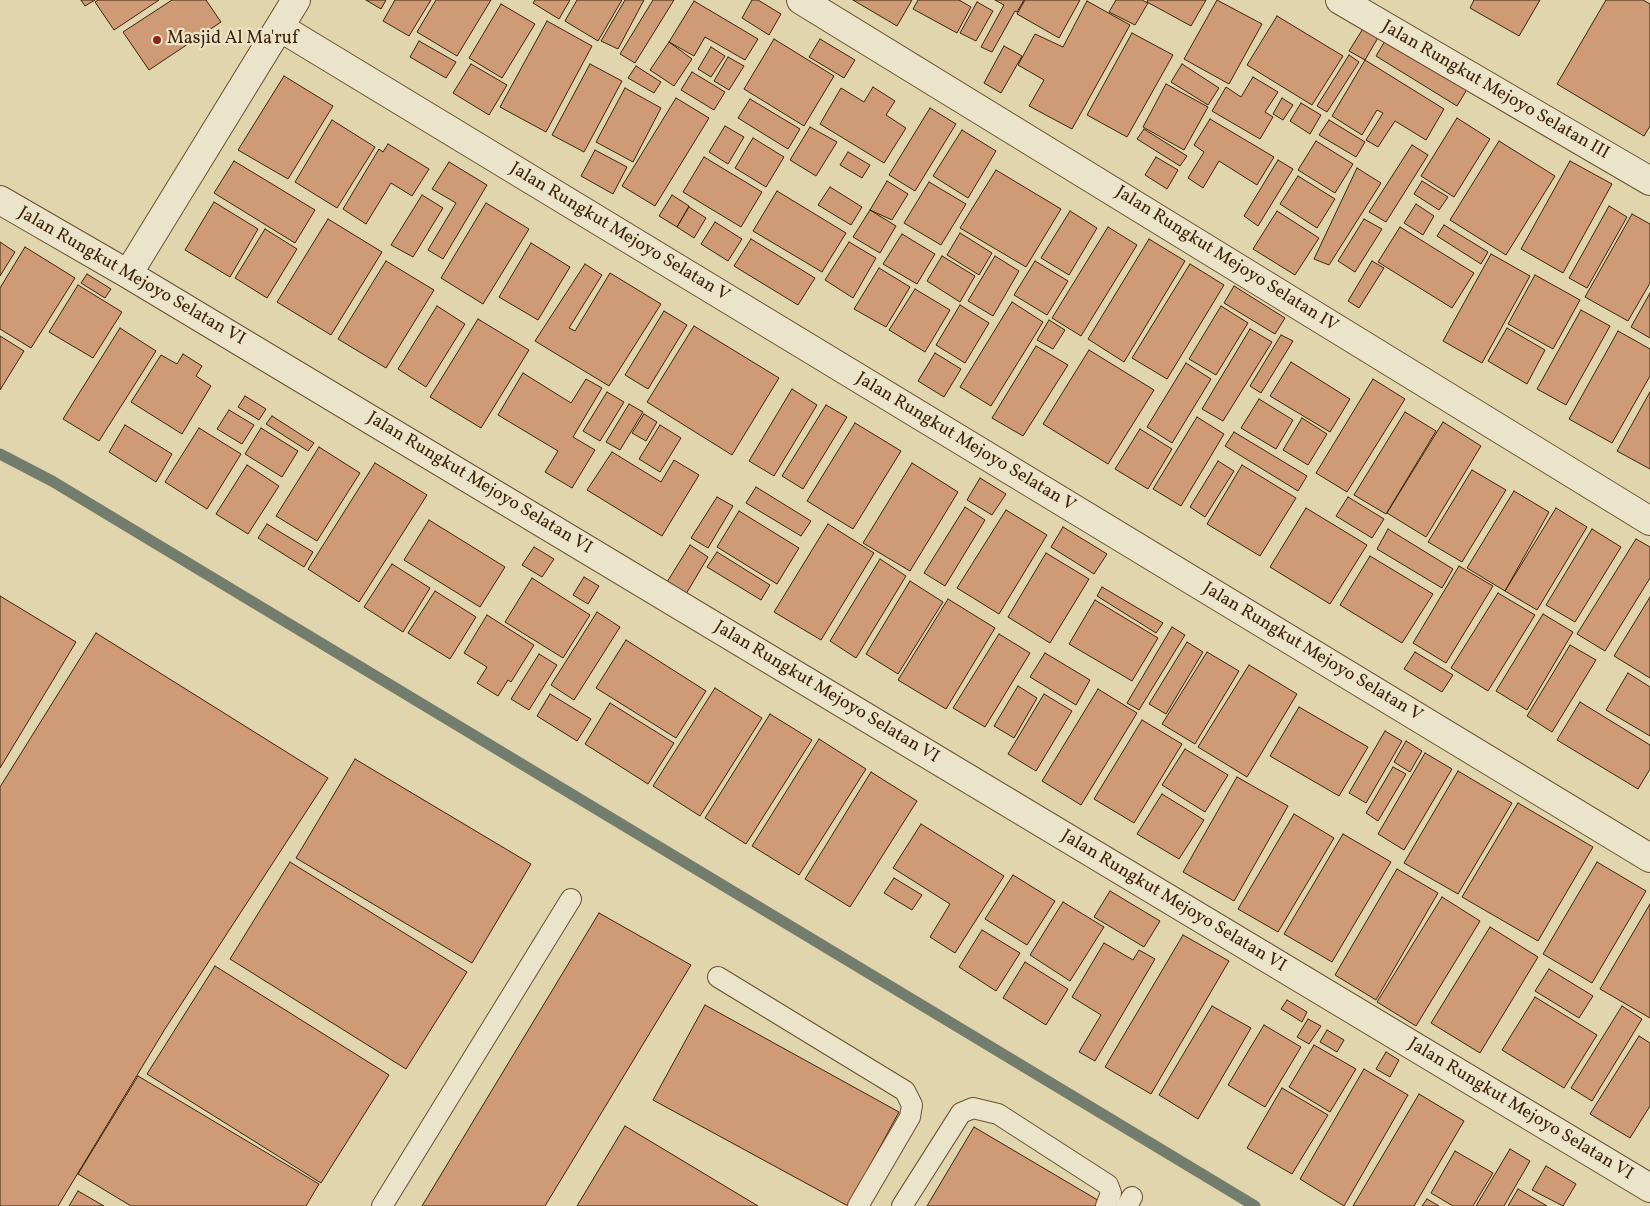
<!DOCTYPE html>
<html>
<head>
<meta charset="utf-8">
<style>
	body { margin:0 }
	canvas { display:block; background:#e1d5ad }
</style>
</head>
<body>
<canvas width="1650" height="1206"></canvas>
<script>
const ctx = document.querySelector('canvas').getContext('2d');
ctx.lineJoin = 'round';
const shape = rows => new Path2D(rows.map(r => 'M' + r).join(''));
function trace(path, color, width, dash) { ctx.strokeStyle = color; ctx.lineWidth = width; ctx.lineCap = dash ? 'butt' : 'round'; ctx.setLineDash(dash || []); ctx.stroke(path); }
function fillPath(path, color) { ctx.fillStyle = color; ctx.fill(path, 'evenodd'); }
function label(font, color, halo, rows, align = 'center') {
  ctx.font = font + ' Vollkorn,serif'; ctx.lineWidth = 4.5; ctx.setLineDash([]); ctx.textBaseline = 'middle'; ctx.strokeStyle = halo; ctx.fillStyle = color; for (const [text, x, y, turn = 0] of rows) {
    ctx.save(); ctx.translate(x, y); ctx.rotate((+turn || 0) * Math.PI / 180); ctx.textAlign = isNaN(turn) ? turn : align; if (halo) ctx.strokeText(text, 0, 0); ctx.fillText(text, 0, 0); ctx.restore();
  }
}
trace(shape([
	[0,454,52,481,1255,1206]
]), '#727d6d', 11);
const building = shape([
	[81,0,95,0,85,6,81,0],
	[98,0,159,0,114,30,95,2,98,0],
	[172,0,206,0,221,22,149,70,123,32,172,0],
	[366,0,386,0,381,9,366,0],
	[395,0,431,0,409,36,383,21,395,0],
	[436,0,491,0,457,56,417,32,436,0],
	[535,0,570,0,559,19,533,3,535,0],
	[577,0,622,0,598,41,565,21,577,0],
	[625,0,644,0,618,49,601,41,625,0],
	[653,0,674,0,635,63,620,54,653,0],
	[752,0,758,0,781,14,769,35,742,18,752,0],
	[853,0,912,0,897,26,853,0],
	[918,0,959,0,971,7,957,33,913,9,918,0],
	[995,0,1024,0,1017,12,1015,11,992,52,981,47,1004,5,995,0],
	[1025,0,1080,0,1059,38,1017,14,1025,0],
	[1116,0,1142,0,1148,3,1135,25,1109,12,1116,0],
	[1148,0,1206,0,1191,26,1147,2,1148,0],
	[1217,0,1262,24,1229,84,1184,59,1217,0],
	[1474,0,1540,0,1519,36,1470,8,1474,0],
	[1606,0,1643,0,1650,4,1650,126,1644,136,1557,84,1606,0],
	[694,1,758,39,745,60,705,37,694,56,669,42,694,1],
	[1087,1,1130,25,1072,129,1029,106,1044,80,1018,65,1035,34,1063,47,1087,1],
	[977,2,993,11,976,41,960,33,977,2],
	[501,4,535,24,502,78,469,58,501,4],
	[1277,16,1343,56,1312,105,1247,65,1277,16],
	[547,21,592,46,546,132,500,107,547,21],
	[1364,27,1379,36,1365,60,1349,51,1364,27],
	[1132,33,1173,55,1127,137,1087,115,1132,33],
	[1388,36,1469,86,1457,106,1376,56,1388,36],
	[774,39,834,76,804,126,744,89,774,39],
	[820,39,855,60,844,78,809,57,820,39],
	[419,41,456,62,446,78,410,57,419,41],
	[669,42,692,59,674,86,650,70,669,42],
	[1004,46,1022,56,1001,93,984,83,1004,46],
	[711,47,725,56,711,77,698,69,711,47],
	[1349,55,1359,62,1327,112,1317,106,1349,55],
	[728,57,744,66,729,90,714,81,728,57],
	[1365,60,1444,109,1426,140,1395,121,1378,147,1366,140,1383,113,1377,110,1362,135,1332,116,1365,60],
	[471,64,507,85,489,115,453,93,471,64],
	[590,64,622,81,584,152,552,135,590,64],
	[1182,64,1219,88,1208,105,1171,82,1182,64],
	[636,66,661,82,654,93,628,78,636,66],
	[692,72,725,92,714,110,681,90,692,72],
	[284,76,333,106,288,179,238,150,284,76],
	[1253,77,1278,92,1265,112,1273,117,1260,139,1212,111,1226,87,1241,97,1253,77],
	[1166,84,1208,107,1184,150,1143,127,1166,84],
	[873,87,895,101,886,115,906,128,884,163,820,124,841,88,864,102,873,87],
	[625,88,661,108,633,162,596,142,625,88],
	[676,98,709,118,655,206,622,186,676,98],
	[1282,98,1293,105,1283,120,1273,114,1282,98],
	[750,99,800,129,788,149,738,118,750,99],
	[1301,103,1321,115,1310,134,1290,121,1301,103],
	[930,108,956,124,915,191,889,175,930,108],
	[1457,118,1490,139,1454,197,1421,176,1457,118],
	[1210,119,1274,157,1257,185,1219,161,1203,188,1188,178,1204,152,1194,145,1210,119],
	[332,120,375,147,337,208,295,182,332,120],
	[1329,120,1365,142,1356,157,1319,135,1329,120],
	[725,126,744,137,728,164,709,152,725,126],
	[810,127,837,142,816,176,790,160,810,127],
	[1144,129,1187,156,1180,166,1137,139,1144,129],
	[962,130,996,151,968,198,933,176,962,130],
	[753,138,784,157,766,187,735,168,753,138],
	[1316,141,1353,164,1335,193,1298,170,1316,141],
	[1499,141,1555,176,1506,255,1450,220,1499,141],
	[388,144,429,169,412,196,391,183,366,224,343,209,379,149,383,152,388,144],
	[1412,145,1428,155,1386,222,1369,212,1412,145],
	[595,150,627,167,613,194,581,176,595,150],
	[848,152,870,165,862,178,840,165,848,152],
	[704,157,762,192,741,227,683,192,704,157],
	[1156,157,1178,170,1167,189,1145,175,1156,157],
	[1278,160,1293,169,1258,226,1244,216,1278,160],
	[234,161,315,210,295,243,214,193,234,161],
	[1570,161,1612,184,1563,273,1521,249,1570,161],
	[449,162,487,185,443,259,428,250,456,203,432,189,449,162],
	[1357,168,1381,183,1329,265,1314,259,1357,168],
	[996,170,1061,209,1026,267,960,228,996,170],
	[1298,176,1335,199,1317,228,1280,204,1298,176],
	[887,181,908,194,892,220,870,210,887,181],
	[1422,181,1448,197,1439,210,1414,194,1422,181],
	[929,182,966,204,941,245,904,223,929,182],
	[830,187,862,207,851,225,818,205,830,187],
	[777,191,846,233,822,272,753,231,777,191],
	[422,195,443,208,413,257,391,245,422,195],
	[672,195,689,206,677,227,659,216,672,195],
	[214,202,258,229,230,277,185,250,214,202],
	[486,203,529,229,483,304,441,278,486,203],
	[1416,204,1434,216,1423,235,1404,223,1416,204],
	[1609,206,1627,217,1587,288,1569,278,1609,206],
	[689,207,706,218,694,238,677,227,689,207],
	[870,210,896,226,880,253,853,237,870,210],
	[1070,211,1097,228,1069,275,1041,258,1070,211],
	[1277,211,1319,238,1295,275,1253,249,1277,211],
	[1632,214,1650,224,1650,283,1628,321,1585,297,1632,214],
	[328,219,382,252,331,335,277,302,328,219],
	[1364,219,1382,229,1355,272,1338,261,1364,219],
	[715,222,742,239,728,261,701,244,715,222],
	[1444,225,1488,252,1481,264,1437,236,1444,225],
	[1108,227,1137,245,1081,336,1052,318,1108,227],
	[1400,227,1474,273,1452,308,1378,262,1400,227],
	[265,229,297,249,267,298,235,278,265,229],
	[960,233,992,253,979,275,947,255,960,233],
	[902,234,935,254,917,284,883,264,902,234],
	[751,239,815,278,798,305,734,266,751,239],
	[1149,239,1185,261,1124,362,1088,339,1149,239],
	[0,242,15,252,0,276,0,242],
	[849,242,876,258,853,298,825,280,849,242],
	[531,243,570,267,538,320,499,297,531,243],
	[25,247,75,278,31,348,0,329,0,288,25,247],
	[1491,254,1530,276,1482,363,1443,341,1491,254],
	[942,256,975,276,960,302,927,281,942,256],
	[995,256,1019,271,993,316,968,301,995,256],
	[386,261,434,290,386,368,338,339,386,261],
	[1035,261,1068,281,1047,315,1014,295,1035,261],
	[1372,261,1384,268,1359,308,1348,301,1372,261],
	[585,264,602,275,569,328,575,331,610,273,661,304,609,386,535,341,585,264],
	[1190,264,1224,285,1167,379,1132,358,1190,264],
	[879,268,910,287,886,327,854,309,879,268],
	[87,274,111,289,105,298,81,283,87,274],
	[1535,275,1580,300,1553,349,1508,324,1535,275],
	[78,285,122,312,93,358,49,332,78,285],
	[1234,286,1285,318,1275,334,1224,303,1234,286],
	[915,289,950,310,925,352,889,330,915,289],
	[1650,293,1650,338,1631,327,1650,293],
	[1012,302,1043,322,991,406,960,387,1012,302],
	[960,305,989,323,965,363,936,345,960,305],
	[437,306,465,324,426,387,398,369,437,306],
	[1221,306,1248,323,1216,375,1189,359,1221,306],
	[1581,310,1610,326,1566,405,1537,389,1581,310],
	[664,311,687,325,648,389,625,375,664,311],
	[478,319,529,350,481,428,430,397,478,319],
	[1049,320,1065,330,1053,349,1037,340,1049,320],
	[694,326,779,378,732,455,647,402,694,326],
	[120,328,156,351,99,441,63,419,120,328],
	[1507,328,1545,350,1527,384,1488,361,1507,328],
	[1250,329,1272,342,1223,421,1202,409,1250,329],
	[1618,331,1650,349,1650,376,1612,443,1569,419,1618,331],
	[1281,335,1293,341,1261,393,1250,386,1281,335],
	[0,336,24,351,0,390,0,336],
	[1036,346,1068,365,1023,436,992,418,1036,346],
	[1089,350,1154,390,1108,464,1043,424,1089,350],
	[935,353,961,369,944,397,918,381,935,353],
	[183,354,202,366,196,376,211,386,182,434,131,402,161,355,177,364,183,354],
	[1291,362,1350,399,1330,432,1270,396,1291,362],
	[1186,363,1211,379,1172,443,1147,427,1186,363],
	[523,373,571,403,586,379,602,388,573,437,595,450,572,488,545,472,558,451,498,415,523,373],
	[1373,379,1405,399,1347,492,1316,473,1373,379],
	[792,389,817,405,774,476,749,461,792,389],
	[607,392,624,402,600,441,583,431,607,392],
	[1650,392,1650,469,1617,451,1650,392],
	[245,396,266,409,259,420,238,407,245,396],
	[1259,399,1293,420,1276,449,1241,428,1259,399],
	[629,404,643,412,620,450,606,442,629,404],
	[826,405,847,417,803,489,782,476,826,405],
	[229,410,254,425,242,444,217,429,229,410],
	[1405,412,1436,431,1386,514,1354,495,1405,412],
	[644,414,657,422,646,441,632,433,644,414],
	[272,416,314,443,308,451,266,424,272,416],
	[1197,417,1224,434,1181,506,1153,489,1197,417],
	[1302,418,1327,434,1308,465,1283,450,1302,418],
	[1443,422,1481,446,1426,537,1387,513,1443,422],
	[855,423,901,451,853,529,807,501,855,423],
	[125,425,172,454,156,482,109,452,125,425],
	[660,425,681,438,660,472,639,459,660,425],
	[199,428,241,454,207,509,165,482,199,428],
	[261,428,298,451,282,477,245,454,261,428],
	[1140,429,1172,449,1148,489,1115,469,1140,429],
	[1234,432,1307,476,1298,491,1225,446,1234,432],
	[319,447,360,473,317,541,276,516,319,447],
	[612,452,661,482,674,460,699,475,662,536,587,490,612,452],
	[1218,461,1234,471,1205,517,1190,507,1218,461],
	[375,463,427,495,359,602,308,569,375,463],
	[912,463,958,492,910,571,863,543,912,463],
	[247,465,279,486,248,534,216,514,247,465],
	[1242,465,1296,498,1260,556,1207,524,1242,465],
	[1472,470,1506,490,1462,562,1428,542,1472,470],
	[980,478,1006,494,992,515,967,500,980,478],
	[756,487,811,521,801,536,746,503,756,487],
	[1514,491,1549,512,1505,591,1467,568,1514,491],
	[717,497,733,506,708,548,691,538,717,497],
	[1348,497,1384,519,1372,538,1336,516,1348,497],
	[965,507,985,520,945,586,924,573,965,507],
	[1306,508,1367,545,1330,604,1270,567,1306,508],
	[1556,508,1587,527,1537,610,1505,591,1556,508],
	[1006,510,1047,535,999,614,957,588,1006,510],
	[739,511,799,548,777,584,717,547,739,511],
	[429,520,505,567,480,607,404,560,429,520],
	[267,524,313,552,304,567,258,538,267,524],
	[828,524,874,553,821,640,774,612,828,524],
	[1063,527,1107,554,1094,574,1051,547,1063,527],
	[1388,529,1453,569,1442,588,1377,549,1388,529],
	[1592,529,1621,547,1575,622,1546,605,1592,529],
	[1636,539,1650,547,1650,578,1605,651,1577,634,1636,539],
	[690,545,708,557,686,594,667,582,690,545],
	[534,547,554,559,542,577,522,565,534,547],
	[717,552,770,585,761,600,707,567,717,552],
	[1046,553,1089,579,1050,643,1008,617,1046,553],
	[1370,556,1433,594,1402,643,1340,605,1370,556],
	[880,559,906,576,856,658,830,641,880,559],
	[392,564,430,588,403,632,364,607,392,564],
	[1459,566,1493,586,1446,663,1413,643,1459,566],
	[584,577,599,586,588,604,573,595,584,577],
	[532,578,590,615,563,658,505,622,532,578],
	[910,581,943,602,898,674,866,654,910,581],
	[1102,587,1163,623,1156,633,1097,596,1102,587],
	[435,591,476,617,450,659,408,633,435,591],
	[1498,593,1535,615,1488,691,1451,668,1498,593],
	[0,596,76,642,0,768,0,596],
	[1650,597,1650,678,1614,656,1650,597],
	[948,599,995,628,946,709,898,680,948,599],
	[1095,600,1158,638,1132,681,1069,644,1095,600],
	[597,612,620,627,574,700,551,685,597,612],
	[1543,614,1573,632,1527,710,1496,691,1543,614],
	[487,615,534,645,511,682,508,680,498,696,477,683,487,667,464,653,487,615],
	[1172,627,1185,635,1139,710,1127,703,1172,627],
	[96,633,328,778,165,1029,58,1206,0,1206,0,787,96,633],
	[999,634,1030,653,985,727,953,708,999,634],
	[626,640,706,691,676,738,596,688,626,640],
	[1187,642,1203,652,1166,714,1149,704,1187,642],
	[1570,645,1596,660,1552,732,1527,716,1570,645],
	[1207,652,1239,671,1195,744,1162,724,1207,652],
	[1415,652,1453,675,1442,692,1404,669,1415,652],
	[1045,653,1090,680,1076,705,1030,677,1045,653],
	[539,654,557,665,529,710,511,699,539,654],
	[1249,665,1297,694,1247,777,1198,747,1249,665],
	[1628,673,1650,687,1650,736,1606,710,1628,673],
	[1018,686,1037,698,1014,738,994,726,1018,686],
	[715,688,762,718,700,816,653,786,715,688],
	[1098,689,1137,713,1081,805,1042,781,1098,689],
	[550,694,591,719,577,741,537,716,550,694],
	[1044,694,1072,711,1036,771,1008,754,1044,694],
	[1580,702,1650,745,1650,769,1638,789,1557,740,1580,702],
	[610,703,674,743,648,784,585,744,610,703],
	[1299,707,1368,747,1339,796,1270,756,1299,707],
	[770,714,812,740,746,844,705,818,770,714],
	[1142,720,1182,744,1134,823,1094,799,1142,720],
	[1385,731,1402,741,1366,803,1349,793,1385,731],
	[819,739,866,769,799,875,752,846,819,739],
	[1406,741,1422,751,1410,772,1394,762,1406,741],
	[1185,749,1228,775,1205,812,1162,785,1185,749],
	[1425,753,1452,769,1404,850,1378,834,1425,753],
	[355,759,531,864,472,963,296,858,355,759],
	[1393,767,1406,774,1378,821,1366,813,1393,767],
	[1458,771,1512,803,1458,894,1404,863,1458,771],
	[871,772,917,801,850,907,805,879,871,772],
	[1237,777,1288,806,1234,901,1183,872,1237,777],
	[1162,794,1204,820,1179,859,1137,834,1162,794],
	[1518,803,1593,847,1538,941,1462,897,1518,803],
	[1294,814,1334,838,1278,932,1238,909,1294,814],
	[921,824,1004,876,955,953,930,937,950,904,893,868,921,824],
	[1343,834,1391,862,1332,962,1284,934,1343,834],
	[290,862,467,972,406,1069,230,959,290,862],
	[1597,862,1646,891,1592,983,1543,954,1597,862],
	[1397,869,1438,893,1376,1000,1335,975,1397,869],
	[1013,875,1055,901,1027,945,985,919,1013,875],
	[894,878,922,895,912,910,884,893,894,878],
	[1110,891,1160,921,1144,947,1094,917,1110,891],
	[1442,897,1480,921,1416,1026,1377,1002,1442,897],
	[1063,902,1104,927,1070,981,1030,955,1063,902],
	[1650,904,1650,1018,1600,989,1650,904],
	[599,913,691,965,545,1206,422,1206,599,913],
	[1490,927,1538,957,1480,1053,1431,1023,1490,927],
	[982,930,1020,953,996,991,959,967,982,930],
	[1183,935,1229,961,1151,1094,1105,1067,1183,935],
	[1104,943,1133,960,1139,950,1155,959,1095,1061,1079,1052,1101,1015,1072,997,1104,943],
	[1025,962,1068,989,1046,1025,1003,998,1025,962],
	[215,966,389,1075,321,1183,147,1074,215,966],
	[1549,969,1593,996,1579,1018,1535,991,1549,969],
	[1535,997,1597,1035,1564,1088,1502,1050,1535,997],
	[1287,1000,1307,1012,1302,1022,1281,1009,1287,1000],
	[705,1005,899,1112,848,1206,653,1100,705,1005],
	[1212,1006,1251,1028,1198,1119,1159,1095,1212,1006],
	[1622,1006,1642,1019,1592,1101,1571,1088,1622,1006],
	[1308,1019,1321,1026,1309,1044,1297,1037,1308,1019],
	[1264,1025,1301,1047,1265,1107,1228,1085,1264,1025],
	[1327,1030,1344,1040,1337,1052,1320,1042,1327,1030],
	[1639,1036,1650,1043,1650,1106,1630,1138,1590,1114,1639,1036],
	[1314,1045,1356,1069,1330,1112,1289,1087,1314,1045],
	[1386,1052,1399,1060,1390,1077,1376,1069,1386,1052],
	[1364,1069,1408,1095,1344,1206,1300,1179,1364,1069],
	[138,1076,319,1184,306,1206,131,1206,78,1174,138,1076],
	[1282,1088,1328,1115,1292,1174,1247,1148,1282,1088],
	[1419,1094,1464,1121,1414,1206,1353,1206,1419,1094],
	[625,1126,758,1206,577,1206,625,1126],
	[974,1127,1101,1202,1099,1206,927,1206,974,1127],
	[1510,1149,1530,1161,1504,1206,1476,1206,1510,1149],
	[1455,1151,1493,1173,1473,1206,1453,1206,1431,1193,1455,1151],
	[1546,1166,1576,1184,1563,1206,1532,1190,1546,1166],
	[1518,1189,1547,1206,1508,1206,1518,1189],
	[78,1191,104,1206,69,1206,78,1191],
	[1427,1199,1439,1206,1422,1206,1427,1199]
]);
fillPath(building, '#cf9b77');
trace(building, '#3e2408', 1);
const service = shape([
	[718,977,905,1091,912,1105,910,1117,858,1206],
	[382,1206,571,899],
	[902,1206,961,1113,973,1108,998,1114,1108,1185,1111,1193,1106,1206],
	[1127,1206,1132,1197]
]);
const minor = shape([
	[801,0,1650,521],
	[1340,0,1650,181],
	[281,28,1650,858],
	[0,200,128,274,1650,1188],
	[128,274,296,0]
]);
trace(service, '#675031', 22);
trace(minor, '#675031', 30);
trace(service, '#ece4ca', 20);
trace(minor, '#ece4ca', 28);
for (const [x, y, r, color] of [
	[157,40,5,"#8f2418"]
]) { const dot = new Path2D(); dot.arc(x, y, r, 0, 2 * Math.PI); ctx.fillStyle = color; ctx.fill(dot); trace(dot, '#ece4ca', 2); }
label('18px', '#3e2408', '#ece4ca', [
	["Masjid Al Ma'ruf",167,40]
], 'left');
label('18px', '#3e2408', '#ece4ca', [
	["Jalan Rungkut Mejoyo Selatan III",1495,91,30],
	["Jalan Rungkut Mejoyo Selatan V",619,233,31],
	["Jalan Rungkut Mejoyo Selatan IV",1226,260,32],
	["Jalan Rungkut Mejoyo Selatan VI",131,277,30],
	["Jalan Rungkut Mejoyo Selatan V",965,443,31],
	["Jalan Rungkut Mejoyo Selatan VI",479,484,31],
	["Jalan Rungkut Mejoyo Selatan V",1312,653,31],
	["Jalan Rungkut Mejoyo Selatan VI",826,693,31],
	["Jalan Rungkut Mejoyo Selatan VI",1173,902,31],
	["Jalan Rungkut Mejoyo Selatan VI",1520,1110,31]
]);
</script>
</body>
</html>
